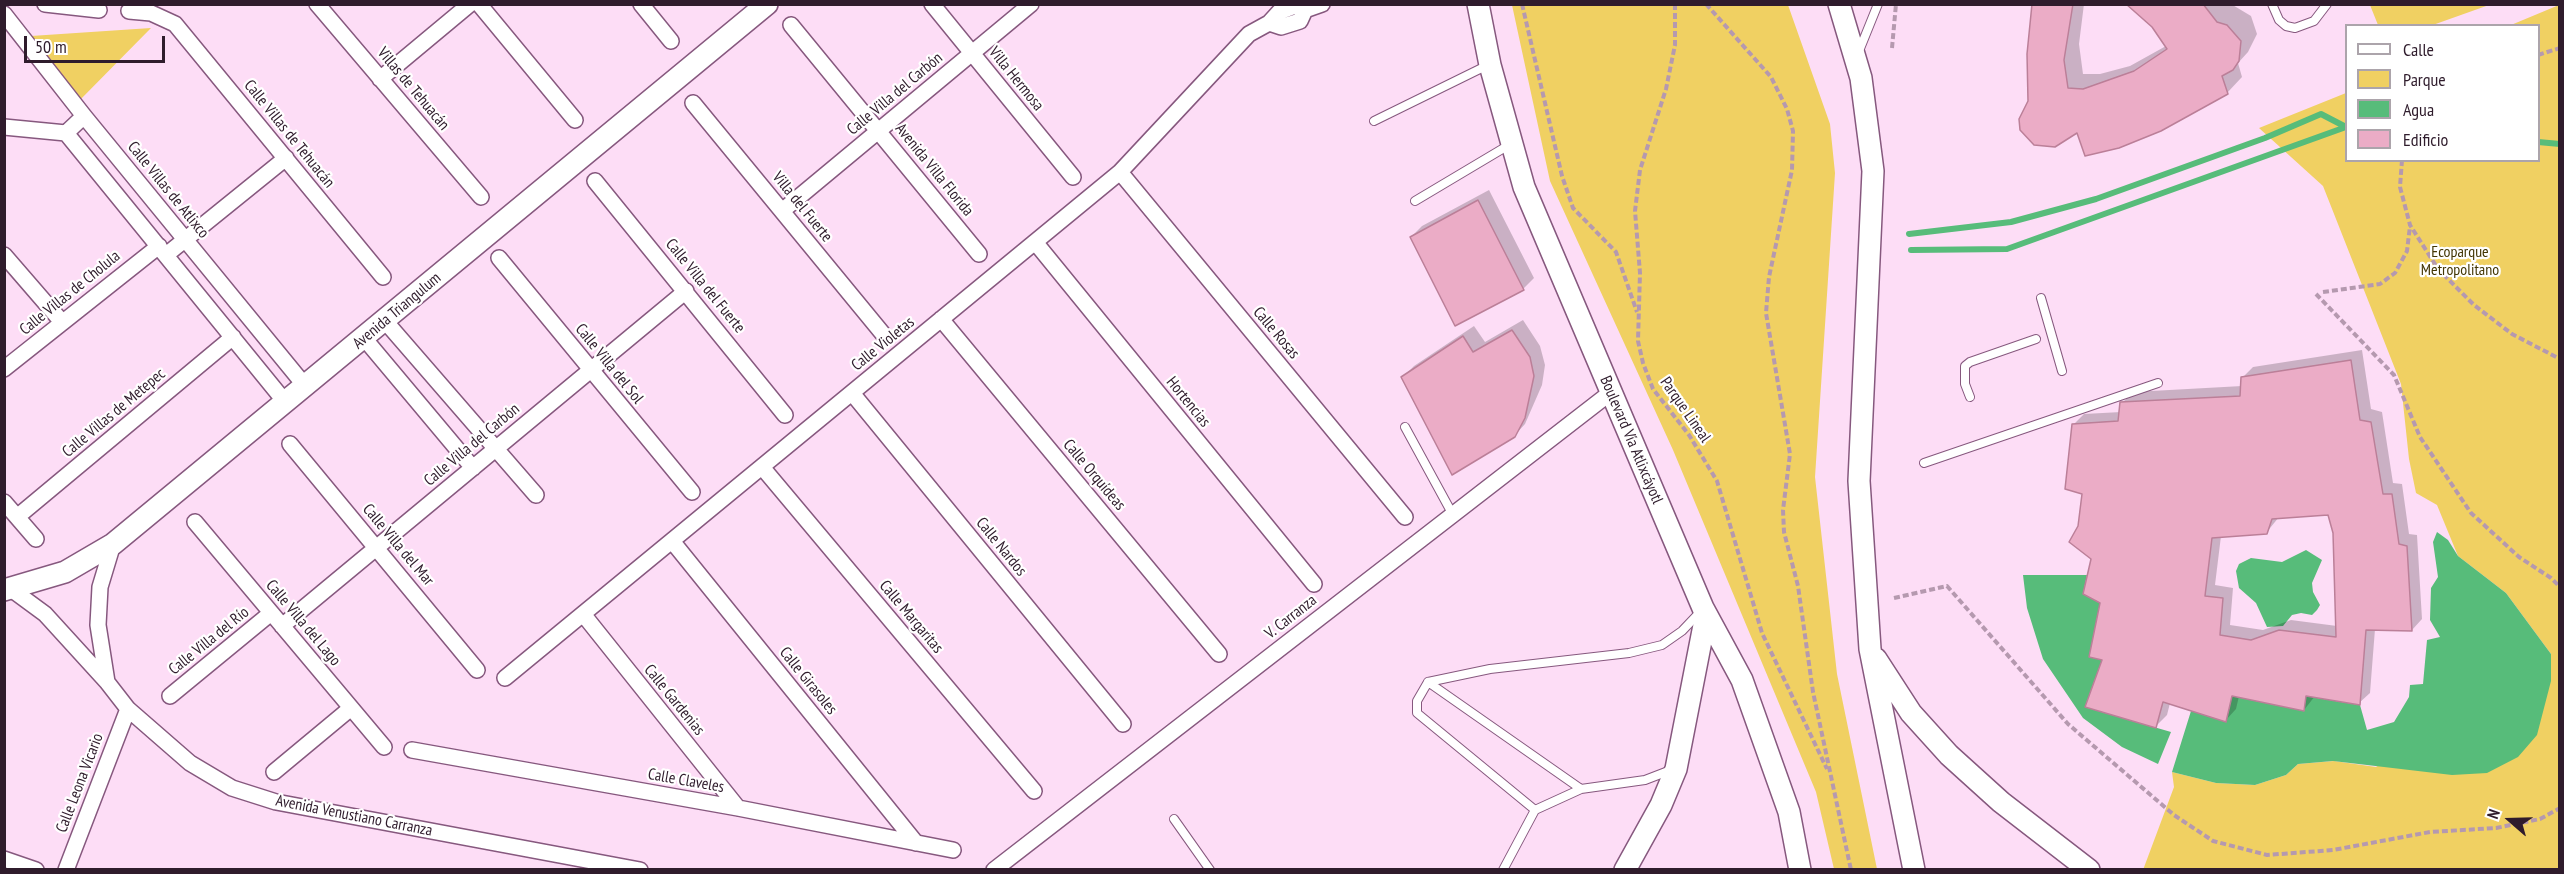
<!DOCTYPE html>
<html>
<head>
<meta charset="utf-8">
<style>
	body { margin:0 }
	#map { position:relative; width:2564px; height:874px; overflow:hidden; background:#fdddf6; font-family:"PT Sans Narrow",sans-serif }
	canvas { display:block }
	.frame { position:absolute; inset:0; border:6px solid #2f1c2c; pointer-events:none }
	.legend { position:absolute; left:2345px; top:24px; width:195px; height:138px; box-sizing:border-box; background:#fff; border:2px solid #aca4ab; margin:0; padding:8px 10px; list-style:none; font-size:18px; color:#2f1c2c }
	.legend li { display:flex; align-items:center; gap:12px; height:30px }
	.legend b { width:30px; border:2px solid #aca4ab }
	.north { position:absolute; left:2480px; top:790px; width:60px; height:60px; -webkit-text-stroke:4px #fff; paint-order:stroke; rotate:290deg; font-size:16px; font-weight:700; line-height:24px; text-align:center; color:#2f1c2c }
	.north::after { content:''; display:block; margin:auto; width:21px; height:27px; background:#2f1c2c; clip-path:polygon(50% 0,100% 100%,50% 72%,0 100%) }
	.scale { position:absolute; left:24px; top:36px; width:141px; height:27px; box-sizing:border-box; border:3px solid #2f1c2c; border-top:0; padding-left:8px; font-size:18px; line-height:21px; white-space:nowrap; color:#2f1c2c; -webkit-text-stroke:4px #fff; paint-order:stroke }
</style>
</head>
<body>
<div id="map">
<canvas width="2564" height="874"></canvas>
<div class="frame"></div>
<ul class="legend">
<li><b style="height:8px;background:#fff"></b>Calle</li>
<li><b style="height:16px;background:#f0d062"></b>Parque</li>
<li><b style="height:16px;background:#57bc7a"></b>Agua</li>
<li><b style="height:16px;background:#ebacc6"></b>Edificio</li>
</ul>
<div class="north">N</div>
<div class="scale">50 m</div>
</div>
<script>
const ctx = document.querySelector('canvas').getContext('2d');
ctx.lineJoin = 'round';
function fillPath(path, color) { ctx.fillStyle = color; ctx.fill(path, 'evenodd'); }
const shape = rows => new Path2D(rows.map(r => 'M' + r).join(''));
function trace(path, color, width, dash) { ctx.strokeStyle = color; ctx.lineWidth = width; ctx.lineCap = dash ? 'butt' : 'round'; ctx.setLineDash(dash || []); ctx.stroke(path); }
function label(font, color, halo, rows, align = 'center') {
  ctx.font = font + ' "PT Sans Narrow",sans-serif'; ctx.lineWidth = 4.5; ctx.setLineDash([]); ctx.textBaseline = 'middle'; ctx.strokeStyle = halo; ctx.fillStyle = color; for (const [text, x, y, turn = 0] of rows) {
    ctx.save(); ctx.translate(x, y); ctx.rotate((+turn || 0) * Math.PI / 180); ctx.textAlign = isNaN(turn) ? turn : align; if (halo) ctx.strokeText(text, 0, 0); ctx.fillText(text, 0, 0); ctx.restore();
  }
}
fillPath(shape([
	[1512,5,1788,5,1830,124,1835,173,1815,477,1837,674,1877,869,1834,869,1816,792,1673,450,1550,181],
	[2370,5,2489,5,2430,26,2378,25],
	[2559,5,2559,869,2143,870,2174,787,2172,772,2216,783,2255,785,2286,775,2298,764,2334,761,2376,767,2551,654,2506,593,2458,556,2437,505,2416,493,2409,459,2401,384,2323,186,2259,128,2346,93,2346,160,2538,160,2538,26,2511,25],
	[151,28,77,103,31,36]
]), '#f0d062');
fillPath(shape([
	[2437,532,2448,540,2458,556,2506,593,2551,654,2551,681,2537,735,2518,757,2487,773,2452,775,2333,761,2298,764,2286,775,2255,785,2216,783,2172,772,2191,711,2226,721,2232,696,2304,711,2306,696,2360,705,2367,730,2394,722,2409,697,2410,685,2423,684,2427,640,2440,637,2430,620,2431,588,2438,577,2433,542],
	[2306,550,2322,560,2312,583,2313,592,2320,605,2317,610,2312,615,2301,613,2292,615,2283,626,2267,627,2256,603,2239,588,2236,571,2239,564,2251,558,2282,562],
	[2023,575,2087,575,2083,594,2100,603,2089,657,2102,660,2085,707,2171,732,2158,764,2122,747,2083,718,2043,659,2027,608]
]), '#57bc7a');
fillPath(shape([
	[2035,4,2084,4,2079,44,2083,74,2100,74,2130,66,2166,46,2153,26,2125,4,2231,4,2251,16,2257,34,2248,52,2238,63,2242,77,2227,93,2078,130,2030,101],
	[1489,190,1534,278,1523,289,1456,324,1411,237,1422,226],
	[1523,320,1540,346,1545,365,1542,385,1525,424,1514,436,1403,377,1414,366,1474,326,1485,342],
	[2362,350,2371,409,2382,412,2393,483,2402,484,2409,534,2417,535,2422,619,2412,630,2375,629,2370,693,2359,703,2315,696,2304,710,2239,696,2236,709,2226,720,2170,703,2167,715,2156,726,2104,659,2101,603,2093,559,2079,527,2084,492,2073,425,2084,414,2121,412,2122,403,2133,392,2242,386,2242,378,2253,367],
	[2330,513,2334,533,2337,626,2291,620,2263,630,2230,625,2233,588,2215,585,2221,536,2266,533,2279,517]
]), '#0003');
trace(shape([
	[2538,142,2560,144],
	[1909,234,2011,222,2096,199,2265,138,2321,114,2346,127],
	[1911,250,2007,249,2346,127]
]), '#57bc7a', 6);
const building = shape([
	[2032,4,2073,4,2064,60,2068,88,2083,89,2134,71,2167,49,2152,27,2126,4,2203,4,2217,22,2227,25,2241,41,2239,61,2233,70,2222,76,2228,94,2161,131,2119,148,2085,156,2077,133,2055,147,2034,145,2020,130,2019,119,2028,101,2027,54,2032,4],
	[1478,200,1524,290,1455,326,1410,237,1478,200],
	[1512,330,1530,357,1534,376,1525,418,1515,437,1452,475,1401,377,1463,336,1473,352,1512,330],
	[2351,360,2360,420,2371,422,2383,494,2392,494,2399,544,2407,546,2412,631,2366,630,2360,705,2306,696,2304,711,2232,696,2226,722,2163,702,2156,728,2085,707,2102,660,2089,657,2100,603,2083,594,2091,559,2069,542,2078,526,2082,494,2065,489,2072,424,2118,421,2120,402,2240,396,2241,377,2351,360],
	[2328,515,2333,533,2336,637,2279,630,2251,640,2220,635,2223,598,2205,596,2212,538,2267,534,2272,519,2328,515]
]);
fillPath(building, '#ebacc6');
trace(building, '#bb7f98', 1.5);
const service = shape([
	[2272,4,2279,20,2286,26,2295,28,2314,21,2327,4],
	[1859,51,1878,4],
	[1374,121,1488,65],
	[1415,201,1509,145],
	[2041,298,2062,371],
	[1970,397,1965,384,1965,366,1970,362,2036,339],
	[1405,427,1453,515],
	[1924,463,2158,383],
	[1428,682,1490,669,1629,653,1662,645,1682,631,1702,610],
	[1535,810,1417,713,1417,701,1428,682,1581,789],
	[1174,819,1210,870],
	[1503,870,1535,810,1581,789,1645,780,1671,770]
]);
const minor = shape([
	[45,4,99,10],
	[317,4,481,197],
	[479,4,575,120],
	[641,4,671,41],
	[932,4,1073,177],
	[129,11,151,13,175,24,383,277],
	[4,14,84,116,306,387],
	[1269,23,1281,27,1300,21,1305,10,1322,4],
	[791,25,979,254],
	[380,79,470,4],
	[693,103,883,334],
	[4,127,66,133,84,116],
	[66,133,286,403],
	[1120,172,1405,517],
	[595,181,785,415],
	[782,211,1031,4],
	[1035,242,1314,584],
	[4,255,62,322],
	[166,255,286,158],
	[499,258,692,492],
	[941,319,1219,654],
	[385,321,536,495],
	[364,338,473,468],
	[4,369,159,246],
	[852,393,1123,724],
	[290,444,477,670],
	[762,467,1034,791],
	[4,502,36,539],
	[17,517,233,337],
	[195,522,384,747],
	[672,541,916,843],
	[113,544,100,587,98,625,107,682,128,709,190,763,232,788,276,802,640,870],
	[11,589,45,614,107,682],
	[583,614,738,808],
	[282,626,686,291],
	[505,678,1120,172,1249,34,1269,23,1279,12,1295,6,1305,10],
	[170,696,271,613],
	[412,750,738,808,953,850],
	[274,772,351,708],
	[4,859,36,870],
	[66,870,128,709],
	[994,870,1610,393]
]);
const secondary = shape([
	[1478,4,1490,65,1524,187,1703,608,1742,680,1789,812,1800,870],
	[1839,4,1861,78,1873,171,1859,481,1870,649,1914,870],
	[4,590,65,572,113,544,767,4],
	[1876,659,1911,713,1949,755,2001,802,2089,870],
	[1625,870,1661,805,1676,769,1706,615]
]);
trace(service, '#86587e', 10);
trace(minor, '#86587e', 18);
trace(secondary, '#86587e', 24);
trace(shape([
	[1522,4,1562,176,1573,208,1616,252,1637,312],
	[1675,4,1675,45,1666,89,1640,170,1635,211,1640,273,1638,341,1643,363,1653,389,1689,435,1717,481,1762,633,1827,769],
	[1706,4,1771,77,1787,109,1793,131,1792,170,1769,277,1766,313,1790,454,1783,510,1784,532,1798,586,1813,692,1851,870],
	[1892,48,1896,4],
	[2538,55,2560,48],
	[2402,160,2400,187,2410,225,2438,269,2474,305,2512,334,2560,359],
	[2323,292,2380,284,2395,273,2407,251,2410,226],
	[2316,294,2394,375,2420,437,2471,513,2519,557,2551,578,2560,587],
	[1894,598,1947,586,2068,724,2174,815,2213,841,2267,855,2333,850,2430,832,2496,828,2540,819,2560,808]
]), '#b599af', 4, [6, 3]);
trace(service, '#fff', 8);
trace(minor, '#fff', 15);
trace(secondary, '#fff', 21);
label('16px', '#2f1c2c', '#fff', [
	["Villa Hermosa",1016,79,51],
	["Villas de Tehuacán",413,89,50],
	["Calle Villa del Carbón",895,94,-40],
	["Calle Villas de Tehuacán",289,134,51],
	["Avenida Villa Florida",934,170,51],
	["Calle Villas de Atlixco",168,190,51],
	["Villa del Fuerte",802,207,51],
	["Calle Villa del Fuerte",705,286,51],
	["Calle Villas de Cholula",70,293,-39],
	["Avenida Triangulum",397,311,-40],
	["Calle Rosas",1276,333,50],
	["Calle Violetas",883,344,-39],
	["Calle Villa del Sol",609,364,51],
	["Hortencias",1188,402,51],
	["Parque Lineal",1685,410,55],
	["Calle Villas de Metepec",114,413,-40],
	["Boulevard Vía Atlixcáyotl",1631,440,67],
	["Calle Villa del Carbón",472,445,-40],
	["Calle Orquídeas",1094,475,50],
	["Calle Villa del Mar",398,545,50],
	["Calle Nardos",1001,547,51],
	["Calle Margaritas",911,617,50],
	["V. Carranza",1291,617,-38],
	["Calle Villa del Lago",303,623,50],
	["Calle Villa del Río",209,641,-39],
	["Calle Girasoles",808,681,51],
	["Calle Gardenias",674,700,51],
	["Calle Claveles",686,781,10],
	["Calle Leona Vicario",80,783,-69],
	["Avenida Venustiano Carranza",354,816,11]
]);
label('16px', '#433604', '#fff', [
	["Ecoparque",2460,252],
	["Metropolitano",2460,270]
]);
</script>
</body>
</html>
